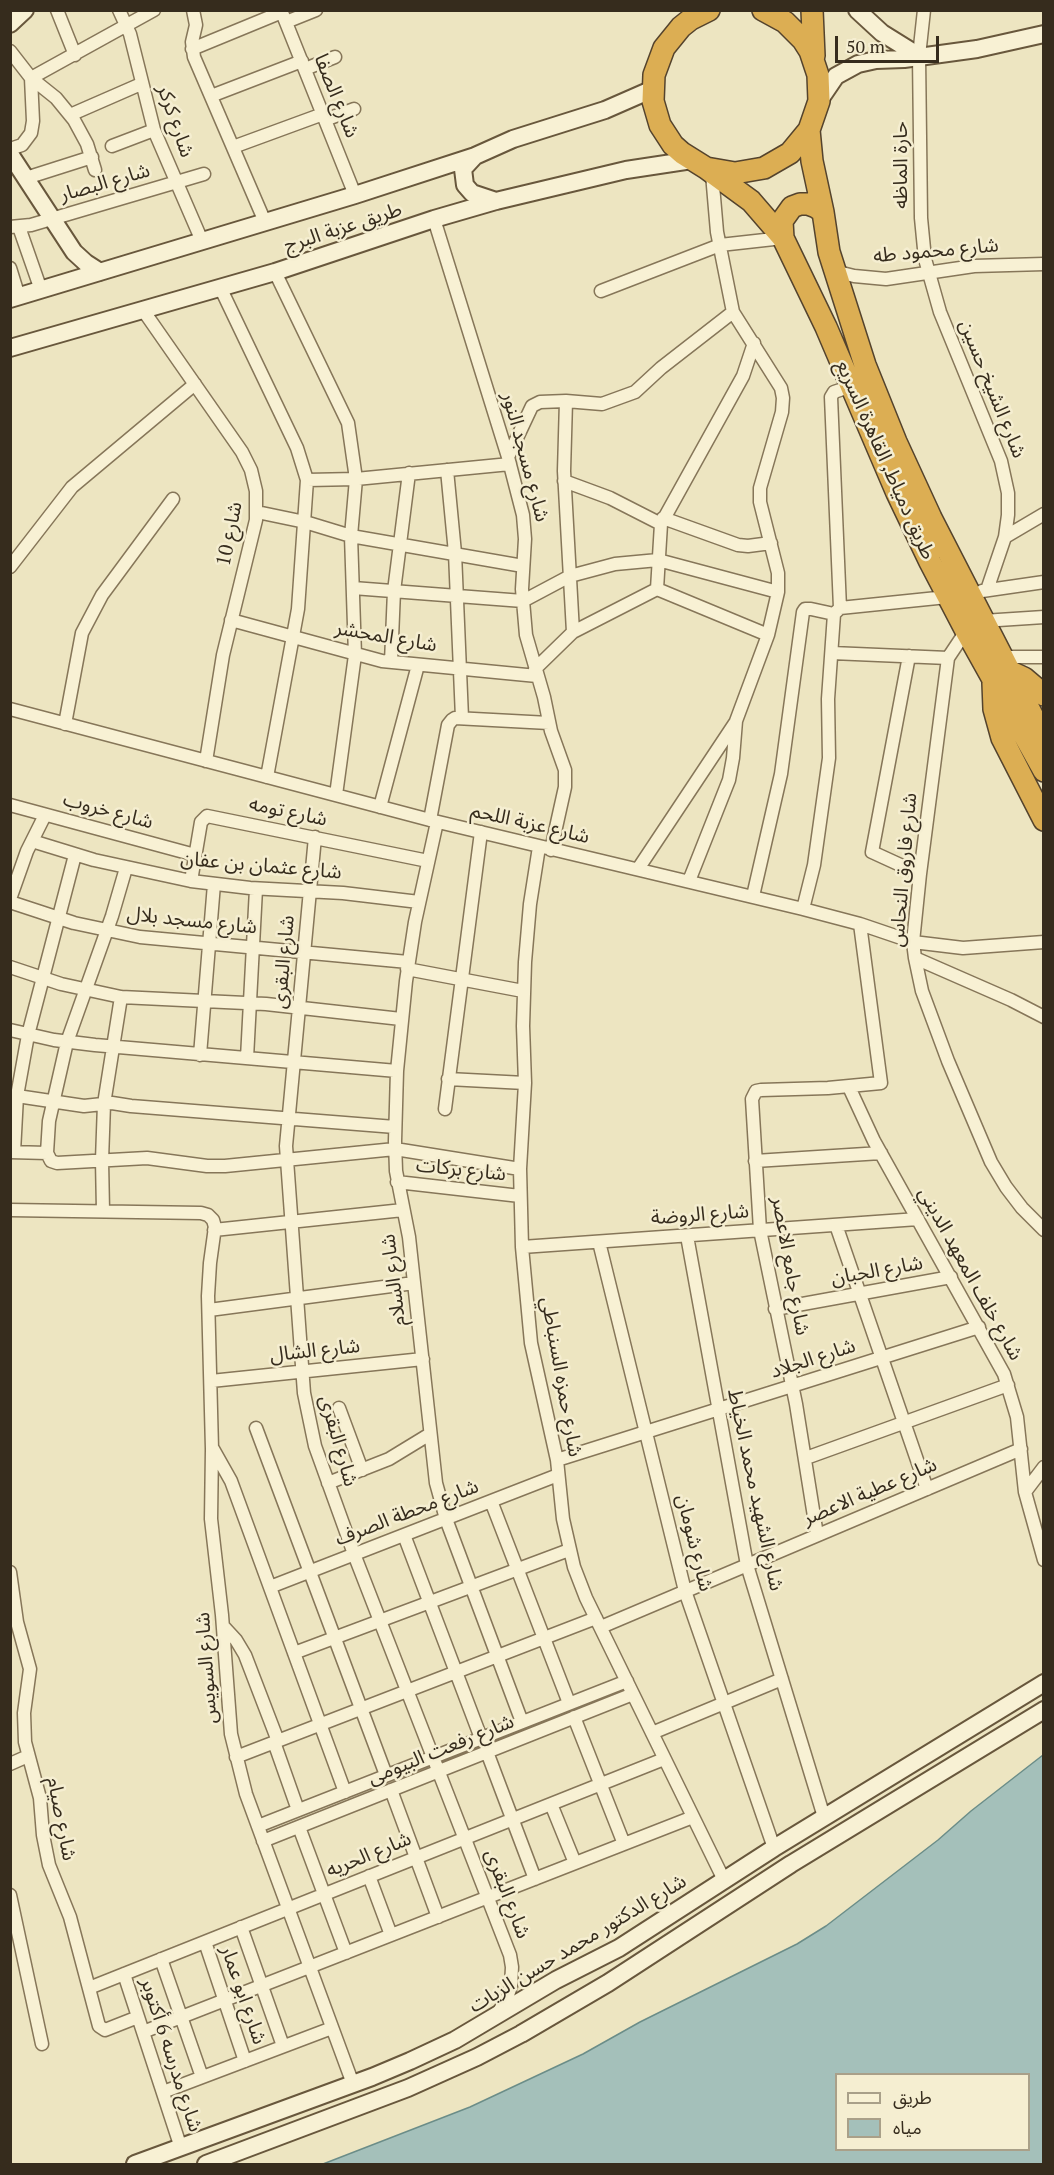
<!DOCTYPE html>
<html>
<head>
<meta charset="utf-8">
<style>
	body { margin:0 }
	#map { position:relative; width:1054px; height:2175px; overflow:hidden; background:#ede5c1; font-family:"PT Serif","Noto Sans Arabic",serif }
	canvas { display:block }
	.frame { position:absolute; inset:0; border:12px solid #362c1d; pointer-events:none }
	.legend { position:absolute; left:835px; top:2073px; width:195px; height:78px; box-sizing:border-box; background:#f5eed1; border:2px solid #a9a089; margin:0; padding:8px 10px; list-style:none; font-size:18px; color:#362c1d }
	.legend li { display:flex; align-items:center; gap:12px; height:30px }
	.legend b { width:30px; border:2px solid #a9a089 }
	.scale { position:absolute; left:835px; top:36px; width:104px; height:27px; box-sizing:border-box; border:3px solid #362c1d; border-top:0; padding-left:8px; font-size:18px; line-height:21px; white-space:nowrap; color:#362c1d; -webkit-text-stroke:4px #f5eed1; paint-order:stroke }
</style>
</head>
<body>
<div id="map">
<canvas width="1054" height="2175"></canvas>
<div class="frame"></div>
<ul class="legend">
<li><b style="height:8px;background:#f8f1d4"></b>طريق</li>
<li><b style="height:16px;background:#a4c0ba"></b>مياه</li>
</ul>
<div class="scale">50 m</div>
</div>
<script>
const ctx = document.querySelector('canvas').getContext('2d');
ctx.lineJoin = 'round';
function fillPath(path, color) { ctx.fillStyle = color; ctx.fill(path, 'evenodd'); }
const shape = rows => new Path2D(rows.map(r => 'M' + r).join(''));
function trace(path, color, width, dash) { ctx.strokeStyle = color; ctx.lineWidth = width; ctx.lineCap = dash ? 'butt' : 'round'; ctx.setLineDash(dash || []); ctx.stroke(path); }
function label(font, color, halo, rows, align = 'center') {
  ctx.font = font + ' "PT Serif","Noto Sans Arabic",serif'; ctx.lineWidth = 5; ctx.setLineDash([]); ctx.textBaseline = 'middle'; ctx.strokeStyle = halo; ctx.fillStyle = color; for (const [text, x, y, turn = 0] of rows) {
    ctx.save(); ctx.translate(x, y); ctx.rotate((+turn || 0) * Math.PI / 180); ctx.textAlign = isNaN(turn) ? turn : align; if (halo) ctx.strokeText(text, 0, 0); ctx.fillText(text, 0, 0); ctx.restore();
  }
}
const water = shape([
	[1043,1755,1043,2164,323,2164,470,2107,583,2054,640,2022,797,1944,826,1926,938,1840,971,1811,1043,1755],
	[836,2074,1028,2074,1028,2150,836,2150,836,2074]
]);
fillPath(water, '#a4c0ba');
trace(water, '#6b8d88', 1.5);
const street = shape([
	[57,10,75,55],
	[119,10,130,34,154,130,202,241],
	[193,10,196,25,192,42,194,57,265,222],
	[281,10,355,195],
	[924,10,919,56,921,218,925,259,940,312,1001,461,1008,493,1008,515,1005,537,987,590],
	[286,22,316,10],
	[192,49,282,12],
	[10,51,31,78,56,98,74,120,87,144,95,170],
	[305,69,335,57],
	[211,96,302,61],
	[70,115,141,84],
	[325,120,354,109],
	[112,146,154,130],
	[233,147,323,114],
	[10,149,22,145,31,133,33,121,31,78,154,10],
	[26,178,92,157],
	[434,219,508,457,523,515,525,539,522,589,526,635,544,697,551,731,565,770,565,787,551,850],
	[10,227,31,225,204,174],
	[19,227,41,290],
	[10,268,19,297],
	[834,271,854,276,886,279,974,266,1044,264],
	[275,272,348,423,356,479,351,536,355,655,336,795],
	[220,287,297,448,307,480,298,609,267,777],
	[601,291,720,245,783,238],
	[143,310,242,452,251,470,256,491,256,520,223,655,206,761],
	[566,401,602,404,635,392,661,368,733,312],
	[508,457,532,406,540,402,566,401,564,471,573,632],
	[447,470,455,553,462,718],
	[307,480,356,479,510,464],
	[564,481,610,498,661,524,657,589],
	[257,512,305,522,351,536,523,566],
	[663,518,738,545,748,546,771,543],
	[661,524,743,376,754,343],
	[1005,537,1044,514],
	[10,567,72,487,195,384],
	[353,588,523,601,570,576,615,564,658,560,778,592],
	[982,591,1044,582],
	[840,608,947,597],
	[231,620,382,661,537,676],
	[983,621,1044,617],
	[966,631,948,658,920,874,913,942,915,958,922,991,948,1061,991,1162,1006,1187,1022,1208,1044,1230],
	[832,653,948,658],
	[909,656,872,852,920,874],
	[1002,657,1044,657],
	[391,662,394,591,409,473],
	[535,669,573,632,657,589,768,635],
	[10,709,430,820,803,909,860,924,913,942,963,948,1044,942],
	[65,724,82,633,102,595,173,499],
	[10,805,195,855],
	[380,807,418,665],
	[430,820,448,725,452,720,455,718,549,723],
	[437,822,415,922,406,981,397,1071,395,1141,396,1171,409,1237,436,1483,446,1519,522,1722],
	[315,837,286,1146,304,1393,315,1446,354,1554,510,1955,512,1967,511,1986,507,1998,498,2013],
	[32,841,94,860,191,881,250,888,343,893,419,902],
	[539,847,530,904,525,962,523,1026,525,1083,520,1169,522,1247,531,1343,557,1460,563,1519,574,1567,586,1598,724,1880],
	[126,868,112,916,67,1042,49,1121,47,1153,51,1161,57,1163,147,1158,207,1166,225,1166,395,1149,520,1169],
	[638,869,735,723],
	[191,881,201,822,207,816,428,861],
	[689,881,729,780,733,758,736,721,768,635,778,592,778,573,760,502,760,488,782,412,783,398,781,388,733,312,717,232,712,174],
	[753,896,781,774,803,612,805,609,811,609,834,614],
	[10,899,27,851,45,815],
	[10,902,74,923,140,937,408,962],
	[803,909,814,865,829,758,828,699,834,614,840,608,831,397,834,392,852,386],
	[915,958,1011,1000,1044,1017],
	[10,967,61,984,121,997,266,1004,401,1019],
	[407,969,523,991],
	[10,1030,54,1040,95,1045,397,1071],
	[200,1055,214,884],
	[247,1058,256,889],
	[448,1079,525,1083],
	[849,1087,874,1141,1004,1374,1017,1417,1025,1492,1044,1560],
	[17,1096,84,1106,112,1103,131,1106,395,1127],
	[445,1109,481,832],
	[10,1152,47,1153],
	[14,1152,17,1096,28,1035,75,855],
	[755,1161,881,1153],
	[397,1182,520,1196],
	[10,1210,201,1213,208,1215,213,1220,215,1227,210,1263,208,1296,212,1449,211,1519,222,1615,231,1734,246,1794,353,2084],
	[103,1211,102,1160,104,1104,121,997],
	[836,1225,927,1489],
	[214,1230,403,1210],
	[687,1236,747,1565,824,1817],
	[599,1242,685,1591,774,1848],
	[522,1247,918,1219],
	[775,1309,951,1277],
	[209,1310,414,1283],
	[211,1381,423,1359],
	[339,1408,362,1470],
	[256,1428,386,1775],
	[213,1449,231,1481,345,1792],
	[806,1458,1008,1385],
	[557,1460,979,1327],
	[328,1483,389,1459,430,1434],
	[1025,1492,1044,1467],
	[491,1501,569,1703],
	[404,1535,481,1738],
	[817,1535,796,1404,760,1230,752,1099,756,1091,761,1090,828,1088,881,1083,860,924],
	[10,1572,17,1622,30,1669,24,1713,25,1742,40,1798,43,1835,49,1865,70,1917,99,2026,105,2030,138,2017],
	[270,1587,558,1475],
	[224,1627,236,1640,245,1655,278,1741],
	[601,1627,1021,1449],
	[294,1653,569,1550],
	[574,1717,624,1844],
	[652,1733,782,1679],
	[274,1742,298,1810],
	[487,1752,535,1879],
	[236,1757,596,1618],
	[10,1764,28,1756],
	[391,1790,438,1917],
	[551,1804,575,1863],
	[258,1826,627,1681],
	[299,1827,346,1953],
	[263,1841,633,1694],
	[369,1876,391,1935],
	[10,1895,42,2044],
	[241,1927,283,2046],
	[205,1942,245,2061],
	[161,1959,202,2077],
	[124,1974,181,2148],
	[89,1988,664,1759],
	[143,2032,693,1817],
	[163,2092,332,2028]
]);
const secondary = shape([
	[857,10,882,33,919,56],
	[10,24,25,10],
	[819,101,836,76,858,64,876,60,904,59,977,49,1044,34],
	[10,154,74,252,86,263,100,272],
	[475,156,463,169,465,185,472,193,496,201],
	[10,299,355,195,475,156,513,139,605,110,653,89],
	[10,348,275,272,434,219,496,201,626,170,692,160],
	[135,2164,372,2077,410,2061,455,2040,556,1980,619,1948,774,1848,1044,1683],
	[206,2164,408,2088,477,2057,521,2034,608,1983,791,1864,1044,1710]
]);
const highway = shape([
	[709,10,691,19,681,27,664,48,654,75,653,101,660,125,673,145,682,153,706,168,735,173,764,168,790,153,809,130,819,101,818,75,810,51,803,40,785,22,763,10],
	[812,10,814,56],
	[809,130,812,161,823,212,829,252,865,365,896,442,931,518,1044,738],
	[706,168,751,201,783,238,826,327,897,493,930,562,966,631,1044,771],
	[783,238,782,221,792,207,800,204,808,204,816,207,823,212],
	[1009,671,1024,678,1044,695],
	[993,683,994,709,1002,738,1044,820]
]);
trace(street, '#867659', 15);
trace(secondary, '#68573c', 20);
trace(highway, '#54432d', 24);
trace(street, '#f8f1d4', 12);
trace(secondary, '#f8f1d4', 16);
trace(highway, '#dcae53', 21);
label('20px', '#362c1d', '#f5eed1', [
	["شارع الصفا",336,96,68],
	["شارع كركر",175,121,71],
	["حارة الماظه",901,165,-90],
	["شارع البصار",105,183,-16],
	["طريق عزبة البرج",343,228,-18],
	["شارع محمود طه",936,251,-5],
	["شارع الشيخ حسين",992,389,68],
	["شارع مسجد النور",525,457,75],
	["طريق دمياط, القاهرة السريع",885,460,66],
	["شارع 10",230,534,-79],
	["شارع المحشر",386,637,10],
	["شارع خروب",108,811,15],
	["شارع تومه",288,812,12],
	["شارع عزبة اللحم",530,824,13],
	["شارع عثمان بن عفان",261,866,5],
	["شارع فاروق النحاس",904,870,-85],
	["شارع مسجد بلال",192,921,6],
	["شارع البقرى",284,962,-85],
	["شارع بركات",461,1170,6],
	["شارع الروضة",700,1215,-4],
	["شارع جامع الاعصر",790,1266,80],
	["شارع الحبان",877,1271,-10],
	["شارع خلف المعهد الديني",970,1274,61],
	["شارع السلام",394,1280,-97],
	["شارع الشال",315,1351,-6],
	["شارع الجلاد",813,1359,-18],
	["شارع حمزه السنباطي",561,1377,80],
	["شارع البقرى",338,1441,74],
	["شارع الشهيد محمد الخياط",755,1490,78],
	["شارع عطية الاعصر",870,1492,-23],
	["شارع محطة الصرف",407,1513,-21],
	["شارع شومان",694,1543,76],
	["شارع السويس",207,1668,-94],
	["شارع رفعت البيومى",441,1750,-22],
	["شارع صيام",61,1819,79],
	["شارع الحريه",369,1855,-22],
	["شارع البقرى",507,1894,69],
	["شارع الدكتور محمد حسن الزيات",578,1944,-31],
	["شارع ابو عمار",243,1995,71],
	["شارع مدرسه 6 أكتوبر",171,2055,72]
]);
</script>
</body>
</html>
